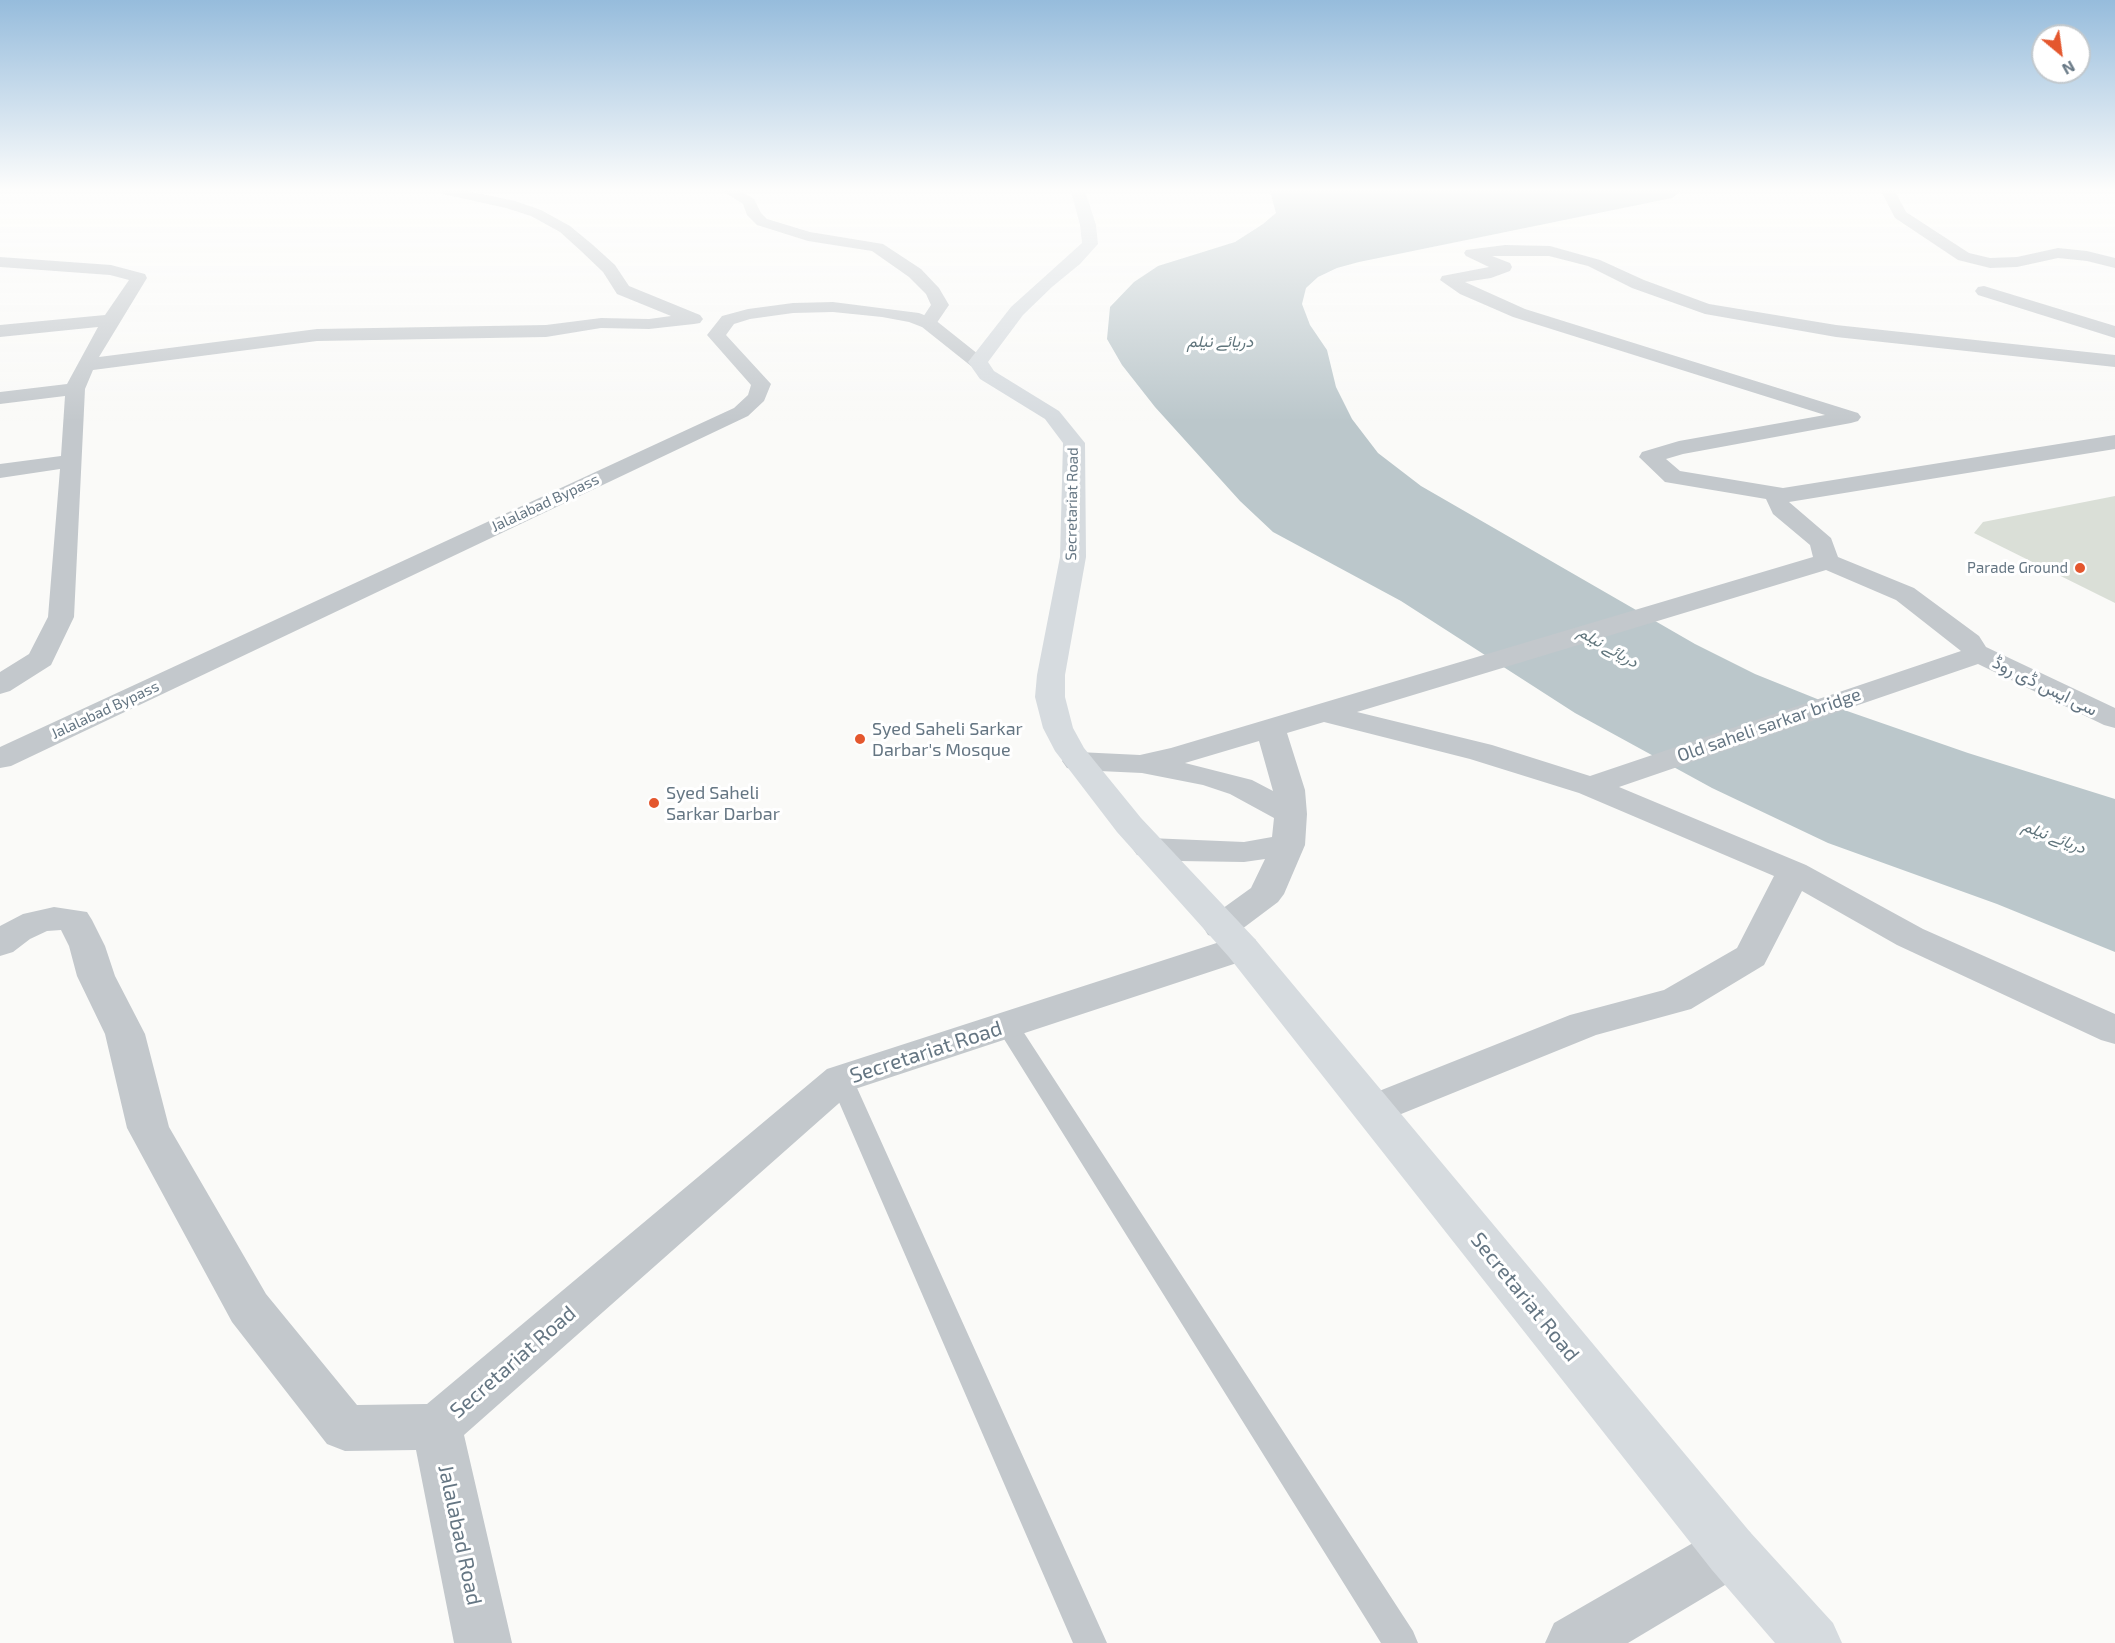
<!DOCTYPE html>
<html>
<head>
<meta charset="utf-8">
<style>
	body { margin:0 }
	#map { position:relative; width:2115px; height:1643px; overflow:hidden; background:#fafaf8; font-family:"Exo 2",sans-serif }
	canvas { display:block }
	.north { position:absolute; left:2031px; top:24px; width:60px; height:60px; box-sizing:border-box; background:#fff; border:2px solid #c1c8cd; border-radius:50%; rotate:151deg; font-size:16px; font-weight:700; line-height:24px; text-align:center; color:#657683 }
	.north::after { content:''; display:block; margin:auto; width:21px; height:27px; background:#e4572e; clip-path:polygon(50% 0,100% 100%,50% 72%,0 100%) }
</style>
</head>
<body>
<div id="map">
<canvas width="2115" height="1643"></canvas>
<div class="north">N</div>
</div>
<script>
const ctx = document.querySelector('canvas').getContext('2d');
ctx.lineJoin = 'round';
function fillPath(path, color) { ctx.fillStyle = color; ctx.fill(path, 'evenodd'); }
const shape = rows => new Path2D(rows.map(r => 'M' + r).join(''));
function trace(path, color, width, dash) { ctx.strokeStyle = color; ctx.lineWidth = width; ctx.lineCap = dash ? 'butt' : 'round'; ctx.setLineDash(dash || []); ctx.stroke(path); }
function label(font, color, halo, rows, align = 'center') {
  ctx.font = font + ' "Exo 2",Vazirmatn,sans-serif'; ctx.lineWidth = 6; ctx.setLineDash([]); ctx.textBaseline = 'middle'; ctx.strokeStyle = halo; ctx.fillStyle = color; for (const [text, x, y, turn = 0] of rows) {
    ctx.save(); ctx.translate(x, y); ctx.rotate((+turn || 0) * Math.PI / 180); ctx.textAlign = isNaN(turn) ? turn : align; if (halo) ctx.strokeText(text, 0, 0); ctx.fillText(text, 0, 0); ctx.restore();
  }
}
fillPath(shape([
	[2115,496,2115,603,1974,533,1983,522]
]), '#dadfd7');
fillPath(shape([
	[1270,191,1681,191,1672,198,1359,262,1337,268,1318,277,1306,288,1302,304,1310,325,1327,350,1336,387,1352,419,1378,453,1421,486,1695,644,1755,674,1847,711,1968,753,2115,799,2115,952,1997,904,1828,843,1712,788,1575,713,1401,601,1273,532,1240,501,1155,407,1122,365,1107,339,1110,307,1134,282,1158,266,1235,242,1263,224,1276,213]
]), '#bbc7cb');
fillPath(shape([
	[1007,1017,1015,1019,1413,1631,1418,1643,1381,1643,999,1031,995,1025,999,1019,1007,1017],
	[841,1070,849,1073,853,1079,1107,1643,1073,1643,829,1079,833,1073,841,1070]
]), '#c3c8cc');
fillPath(shape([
	[441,191,467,191,515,201,541,210,570,226,593,245,615,265,629,286,700,315,703,319,700,323,694,324,649,329,601,328,546,337,317,341,93,370,85,389,74,617,51,665,10,691,0,694,0,672,29,654,48,617,60,469,0,478,0,464,61,456,65,396,0,404,0,392,67,384,98,327,0,337,0,325,105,315,129,280,110,275,0,267,0,257,111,265,145,274,147,278,99,357,317,329,546,325,601,318,649,319,671,316,617,294,603,272,581,251,560,232,531,216,506,208,443,194,441,191],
	[723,191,740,191,754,199,761,213,767,219,810,232,883,244,921,269,939,288,949,305,934,327,922,327,919,323,931,305,926,294,909,277,872,251,808,241,757,225,747,215,743,204,723,191],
	[1881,191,1895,191,1906,212,1969,253,1990,258,2017,257,2058,248,2087,251,2115,258,2115,268,2087,261,2058,258,2017,267,1990,268,1958,260,1895,218,1881,191],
	[1505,245,1550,246,1600,260,1644,280,1709,304,1836,325,2115,355,2115,367,1836,337,1705,314,1632,288,1588,266,1549,256,1492,256,1510,263,1512,267,1510,271,1491,278,1465,282,1525,309,1858,413,1861,417,1858,421,1851,423,1683,454,1666,459,1680,471,1783,488,2115,435,2115,449,1789,502,1831,538,1838,557,1914,588,1979,636,1986,647,2115,708,2115,728,2104,725,1978,664,1619,787,1806,865,1923,929,2115,1014,2115,1044,2101,1040,1897,945,1802,891,1764,965,1691,1009,1596,1035,1374,1125,1359,1121,1353,1110,1359,1099,1570,1015,1664,990,1737,948,1774,876,1579,793,1470,759,1324,722,1287,733,1305,790,1307,814,1305,845,1284,894,1278,902,1234,935,1221,939,1208,935,1203,927,1208,919,1251,888,1265,859,1244,862,1179,861,1137,855,1132,848,1137,841,1149,838,1244,842,1272,837,1274,818,1230,794,1203,785,1142,773,1078,770,1067,768,1062,761,1067,754,1078,752,1140,755,1171,748,1813,557,1810,545,1773,514,1766,499,1665,482,1639,457,1642,452,1679,441,1825,415,1513,317,1460,294,1440,280,1442,276,1489,267,1466,256,1464,253,1466,250,1505,245],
	[1826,570,1896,600,1961,651,1590,776,1492,745,1357,712,1826,570],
	[1259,741,1273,791,1252,780,1185,763,1259,741],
	[1984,286,2115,326,2115,338,1978,295,1975,291,1978,287,1984,286],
	[54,907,87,912,92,920,105,946,115,976,145,1034,169,1127,266,1294,357,1405,427,1404,827,1069,1229,939,1242,936,1255,939,1260,948,1255,957,855,1089,464,1435,512,1643,454,1643,416,1450,345,1451,327,1444,232,1322,127,1128,105,1034,77,976,69,946,61,930,47,931,30,939,13,952,0,956,0,926,23,914,54,907],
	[1731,1524,1750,1532,1758,1551,1750,1570,1628,1643,1545,1643,1554,1623,1712,1532,1731,1524]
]), '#c3c8cc');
fillPath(shape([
	[833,302,919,313,934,319,988,362,985,366,978,368,971,366,922,327,909,322,882,317,833,312,793,313,750,319,734,324,726,335,771,384,764,401,748,416,11,766,0,768,0,747,734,408,748,395,751,385,707,335,722,316,748,309,793,303,833,302]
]), '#c3c8cc');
fillPath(shape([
	[1071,191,1085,191,1096,225,1098,244,1080,264,1052,287,1023,315,988,362,994,371,1059,411,1085,443,1086,557,1065,675,1065,697,1073,728,1084,748,1141,818,1255,939,1750,1532,1833,1623,1842,1643,1775,1643,1712,1570,1229,957,1117,832,1055,751,1043,728,1035,697,1037,675,1060,557,1063,443,1045,419,980,379,968,362,1011,307,1082,243,1080,225,1071,191]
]), '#d6dbdf');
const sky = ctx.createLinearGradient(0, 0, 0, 421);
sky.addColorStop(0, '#96bcdc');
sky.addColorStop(0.45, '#fdfdfc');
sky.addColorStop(1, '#fdfdfc00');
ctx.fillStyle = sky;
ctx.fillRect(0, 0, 2115, 421);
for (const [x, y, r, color] of [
	[2080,568,6,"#e4572e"],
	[860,739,6,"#e4572e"],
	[654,803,6,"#e4572e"]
]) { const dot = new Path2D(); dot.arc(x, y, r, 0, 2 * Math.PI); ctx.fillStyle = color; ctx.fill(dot); trace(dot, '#fff', 2); }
label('15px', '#657683', '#fff', [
	["Jalalabad Bypass",545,503,-25],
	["Secretariat Road",1072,504,-89],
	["Jalalabad Bypass",105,710,-25]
]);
label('15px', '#657683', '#fff', [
	["Parade Ground",2068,568]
], 'right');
label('italic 16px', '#60757c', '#fff', [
	["دریائے نیلم",1220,342],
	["دریائے نیلم",1608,647,30],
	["دریائے نیلم",2054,837,21]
]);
label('18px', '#657683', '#fff', [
	["سی ایس ڈی روڈ",2045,686,26],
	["Old saheli sarkar bridge",1769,725,-19]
]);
label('18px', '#657683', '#fff', [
	["Syed Saheli Sarkar",872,729],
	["Darbar's Mosque",872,750],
	["Syed Saheli",666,793],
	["Sarkar Darbar",666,814]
], 'left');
label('21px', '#657683', '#fff', [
	["Secretariat Road",926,1052,-18],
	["Secretariat Road",1525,1297,51],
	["Secretariat Road",513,1362,-41],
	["Jalalabad Road",460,1535,78]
]);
</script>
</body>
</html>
